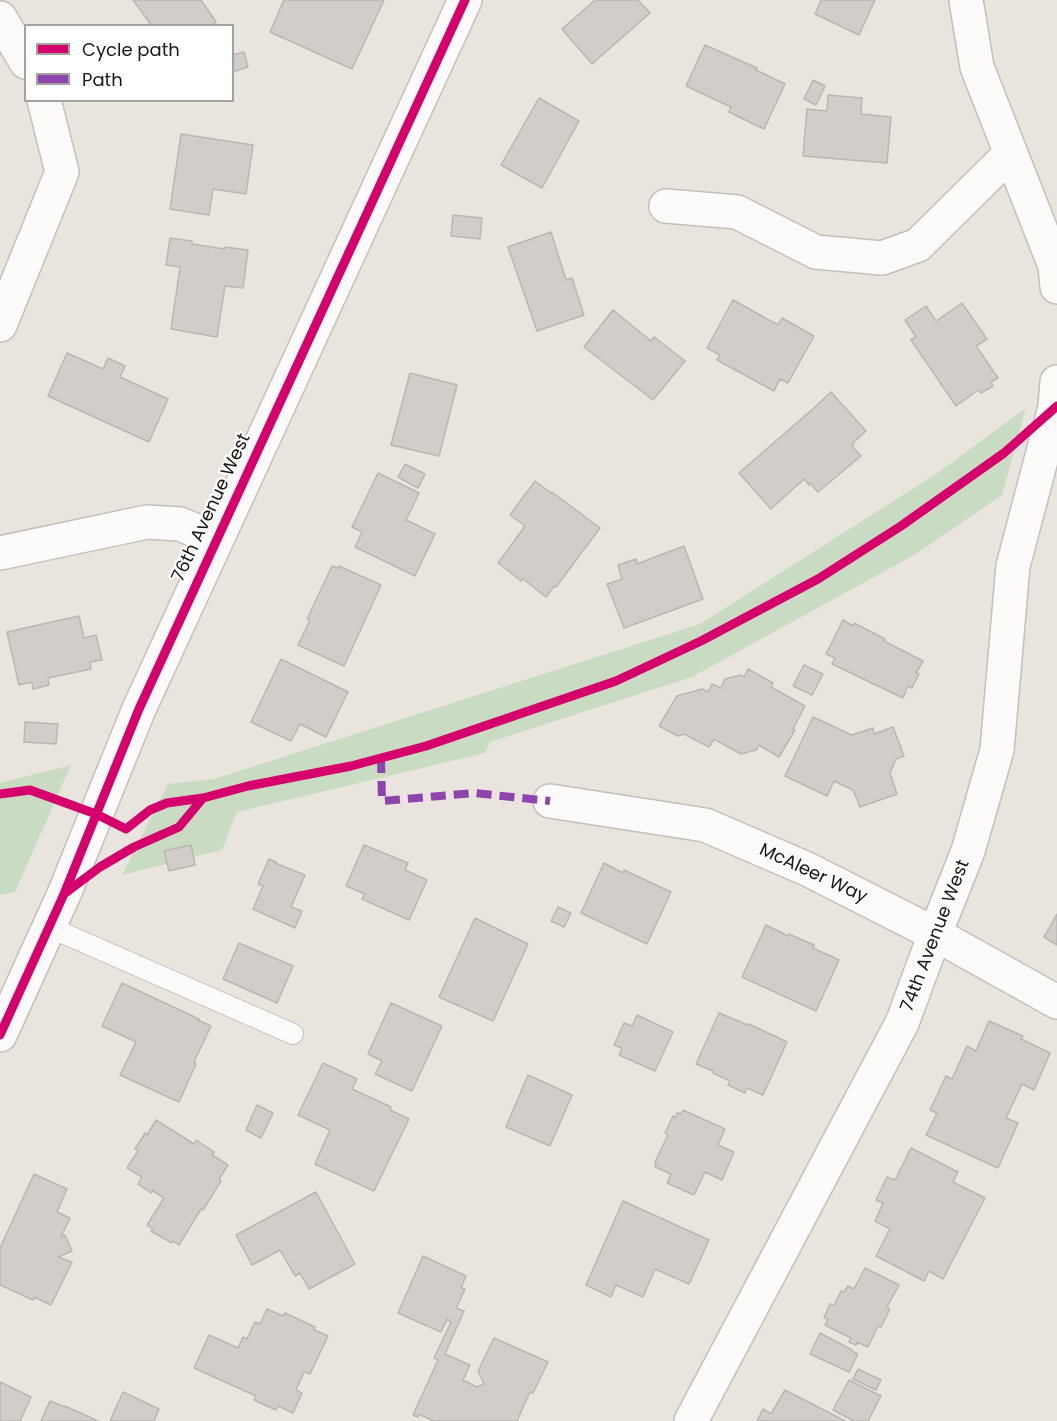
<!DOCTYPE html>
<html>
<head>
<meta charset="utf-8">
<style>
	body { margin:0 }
	#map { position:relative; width:1057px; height:1421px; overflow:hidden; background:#e9e4de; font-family:Poppins,sans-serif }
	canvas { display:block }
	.legend { position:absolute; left:24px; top:24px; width:210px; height:78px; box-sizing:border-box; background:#fff; border:2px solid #a3a2a1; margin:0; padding:8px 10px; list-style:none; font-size:18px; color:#1a1613 }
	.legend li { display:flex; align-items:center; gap:12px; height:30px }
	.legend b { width:30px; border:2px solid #a3a2a1 }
</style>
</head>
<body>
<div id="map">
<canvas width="1057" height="1421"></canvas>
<ul class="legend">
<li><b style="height:8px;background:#d6006c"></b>Cycle path</li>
<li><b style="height:8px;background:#8e44ad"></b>Path</li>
</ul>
</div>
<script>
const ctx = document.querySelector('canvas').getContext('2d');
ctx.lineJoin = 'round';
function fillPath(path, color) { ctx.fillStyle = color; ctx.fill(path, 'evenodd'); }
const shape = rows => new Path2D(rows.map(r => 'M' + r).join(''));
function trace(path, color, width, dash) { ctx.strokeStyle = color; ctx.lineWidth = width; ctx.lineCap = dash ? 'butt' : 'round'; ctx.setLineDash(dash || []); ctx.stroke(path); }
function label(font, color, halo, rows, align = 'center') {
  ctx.font = font + ' Poppins,sans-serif'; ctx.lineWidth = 4.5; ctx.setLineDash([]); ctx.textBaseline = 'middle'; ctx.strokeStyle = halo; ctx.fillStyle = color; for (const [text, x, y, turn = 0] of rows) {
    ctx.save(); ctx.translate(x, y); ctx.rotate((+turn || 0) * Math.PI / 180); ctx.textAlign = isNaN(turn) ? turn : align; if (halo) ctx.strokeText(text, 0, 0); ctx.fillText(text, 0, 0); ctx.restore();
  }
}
fillPath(shape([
	[1026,408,1002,495,916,554,692,677,490,742,485,753,237,812,222,850,122,875,168,784,214,779,700,624,936,474],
	[71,765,15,892,0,895,0,783]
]), '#c9dcc3');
const building = shape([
	[133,0,201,0,216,22,211,26,152,26,133,0],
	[284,0,384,0,352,69,270,32,284,0],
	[595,0,638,0,650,13,592,64,562,29,595,0],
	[821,0,875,0,859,35,815,14,821,0],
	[705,45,757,68,756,70,785,84,764,129,729,112,731,107,686,86,705,45],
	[244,52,248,67,232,72,232,55,244,52],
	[813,80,825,86,816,105,804,99,813,80],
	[828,95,862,98,861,114,891,117,887,163,803,156,807,109,827,111,828,95],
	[539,98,579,121,542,188,501,165,539,98],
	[181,134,253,145,246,194,213,189,209,215,170,209,181,134],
	[453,215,482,218,480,239,451,236,453,215],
	[551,232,566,280,572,278,584,315,537,331,508,247,551,232],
	[170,238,192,241,192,244,225,249,225,247,248,250,243,288,225,286,217,337,171,329,180,267,166,265,170,238],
	[733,300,778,325,782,318,814,336,788,383,780,379,774,391,717,360,720,355,707,348,733,300],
	[962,303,987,339,976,346,998,378,991,382,993,386,981,393,978,390,956,406,911,340,916,337,905,320,926,306,936,321,962,303],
	[613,310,651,341,654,337,685,361,653,400,584,347,613,310],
	[67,353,103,369,108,358,125,366,120,377,168,399,149,442,48,396,67,353],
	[410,373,457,385,439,456,391,445,410,373],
	[831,392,866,431,853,443,854,444,852,446,861,456,818,492,810,483,809,485,804,479,771,509,739,473,815,407,831,392],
	[405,464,425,474,418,488,398,477,405,464],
	[378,473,419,493,406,520,435,534,415,576,355,547,362,532,352,527,378,473],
	[535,481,551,493,552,492,600,528,556,587,554,586,546,597,523,579,521,581,498,563,525,526,510,515,535,481],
	[684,546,703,599,624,628,607,584,622,579,618,565,636,559,637,564,684,546],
	[332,566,338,568,339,566,381,585,344,666,298,645,310,620,307,619,332,566],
	[79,616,84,638,96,635,102,660,90,662,91,669,48,678,49,685,33,689,32,682,19,685,7,632,79,616],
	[843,620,853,626,854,623,885,639,884,641,923,661,916,673,919,674,912,688,908,686,903,698,832,664,835,658,826,654,843,620],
	[281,659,348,692,326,737,300,724,291,741,251,722,281,659],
	[804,665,823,674,812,695,793,686,804,665],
	[748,669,773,683,771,687,805,706,793,729,795,730,779,757,759,745,756,750,741,754,714,739,709,747,684,734,678,736,659,726,677,696,702,689,708,692,712,684,721,688,725,679,741,675,744,677,748,669],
	[813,717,852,735,873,728,874,734,893,727,904,756,896,759,890,773,897,794,860,807,853,790,834,781,827,796,785,776,813,717],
	[25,722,58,724,56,744,24,742,25,722],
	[191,845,195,865,169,871,164,851,191,845],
	[364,845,408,863,405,870,427,880,409,920,362,899,365,894,346,886,364,845],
	[269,859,276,862,275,863,305,875,291,907,302,911,295,928,253,909,263,886,258,884,269,859],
	[604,863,623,873,624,870,671,892,647,944,581,913,604,863],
	[558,907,571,913,564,927,551,921,558,907],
	[1057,914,1057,945,1044,937,1057,914],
	[475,918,528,944,493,1021,439,997,475,918],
	[766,925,788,936,789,934,814,945,813,948,839,960,816,1011,742,977,766,925],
	[239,943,293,966,277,1003,223,979,239,943],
	[122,983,199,1019,198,1020,211,1026,194,1062,196,1064,179,1102,120,1075,136,1042,102,1026,122,983],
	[391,1003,442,1026,412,1091,375,1074,382,1061,368,1054,391,1003],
	[719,1013,748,1025,749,1024,787,1042,763,1095,747,1088,745,1093,728,1085,730,1081,713,1073,713,1071,696,1064,719,1013],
	[637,1015,673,1032,655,1071,619,1055,622,1048,614,1045,624,1023,632,1026,637,1015],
	[989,1021,1023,1036,1021,1039,1050,1053,1034,1090,1022,1084,1006,1118,1018,1123,998,1168,926,1135,937,1113,930,1110,946,1076,952,1079,967,1046,976,1051,989,1021],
	[323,1063,357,1079,352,1089,391,1107,390,1110,409,1119,374,1191,315,1164,330,1130,298,1115,323,1063],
	[528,1075,572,1095,550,1146,506,1127,528,1075],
	[257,1105,273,1113,261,1138,246,1130,257,1105],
	[683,1110,725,1129,718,1145,734,1152,722,1180,705,1172,694,1195,667,1183,671,1174,655,1167,656,1162,655,1162,668,1135,665,1133,673,1116,675,1118,677,1113,681,1114,683,1110],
	[156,1120,194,1144,196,1140,214,1152,212,1155,228,1165,219,1179,221,1181,203,1210,201,1209,179,1245,173,1241,172,1243,151,1231,153,1229,147,1225,164,1198,153,1191,153,1190,151,1193,138,1184,142,1177,127,1168,138,1151,135,1149,145,1133,147,1135,156,1120],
	[911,1148,958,1172,953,1182,985,1198,943,1279,929,1271,924,1281,876,1256,890,1229,875,1221,883,1203,876,1200,887,1177,895,1180,911,1148],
	[34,1174,67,1189,57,1212,70,1218,61,1237,65,1235,72,1251,58,1257,72,1262,51,1305,34,1297,33,1300,0,1285,0,1248,34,1174],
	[316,1192,355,1264,309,1289,300,1273,295,1276,280,1250,252,1265,236,1235,316,1192],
	[623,1201,709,1240,689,1284,655,1269,643,1297,616,1285,611,1297,586,1285,623,1201],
	[423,1256,466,1276,461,1288,465,1289,456,1308,464,1311,445,1354,470,1365,463,1380,477,1387,484,1384,478,1371,494,1338,548,1362,533,1393,530,1392,525,1403,517,1421,518,1421,433,1421,419,1414,418,1417,413,1415,438,1360,434,1358,451,1322,447,1319,441,1332,398,1313,423,1256],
	[865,1268,899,1285,887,1307,890,1309,881,1327,878,1326,868,1347,857,1342,856,1345,849,1342,851,1338,825,1325,828,1319,824,1318,830,1304,834,1305,841,1291,844,1292,848,1286,854,1289,865,1268],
	[267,1309,283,1316,285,1313,315,1327,314,1330,328,1336,310,1374,304,1372,296,1390,302,1393,293,1413,278,1406,276,1410,254,1400,256,1396,194,1368,209,1335,238,1348,243,1337,247,1339,255,1322,260,1324,267,1309],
	[820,1333,852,1350,852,1351,858,1354,849,1372,810,1354,820,1333],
	[858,1369,881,1380,876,1390,853,1379,858,1369],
	[849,1380,881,1396,868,1421,854,1421,833,1410,849,1380],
	[0,1382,31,1397,20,1421,0,1421,0,1382],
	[785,1390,845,1421,757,1421,763,1409,771,1414,785,1390],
	[123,1392,159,1409,154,1421,110,1421,123,1392],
	[50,1401,65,1407,65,1406,98,1421,41,1421,50,1401]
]);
fillPath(building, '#d1cdc8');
trace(building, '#bab6b1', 1.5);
const service = shape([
	[49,927,293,1034]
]);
const minor = shape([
	[966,0,977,67,1055,266,1057,287],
	[0,18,26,62],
	[666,206,737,212,816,252,882,258,918,245,1011,153],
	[0,325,62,172,44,100],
	[0,553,147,522,180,524,216,539],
	[550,801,705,825,807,869,935,934,1057,1002],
	[691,1421,902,1023,935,934,968,851,997,750,1013,566,1055,407,1057,382]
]);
const tertiary = shape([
	[0,1035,64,894,139,709,465,0]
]);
trace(service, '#c3bfba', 22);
trace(minor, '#c3bfba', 36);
trace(tertiary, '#c3bfba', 36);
trace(service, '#fcfbfa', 20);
trace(minor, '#fcfbfa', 33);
trace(tertiary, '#fcfbfa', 33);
trace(shape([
	[381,758,382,801,474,793,550,801]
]), '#8e44ad', 8, [15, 8]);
trace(shape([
	[0,794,30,790,96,814,126,829,150,810,167,803,203,798,248,786,351,766,426,746,616,681,701,641,818,579,901,526,1004,453,1057,406],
	[64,894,100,867,134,847,179,827,203,798],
	[0,1035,64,894,139,709,465,0]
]), '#d6006c', 9);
label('18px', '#1a1613', '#fff', [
	["76th Avenue West",212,508,-65],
	["McAleer Way",813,874,25],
	["74th Avenue West",936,936,-69]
]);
</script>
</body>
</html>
